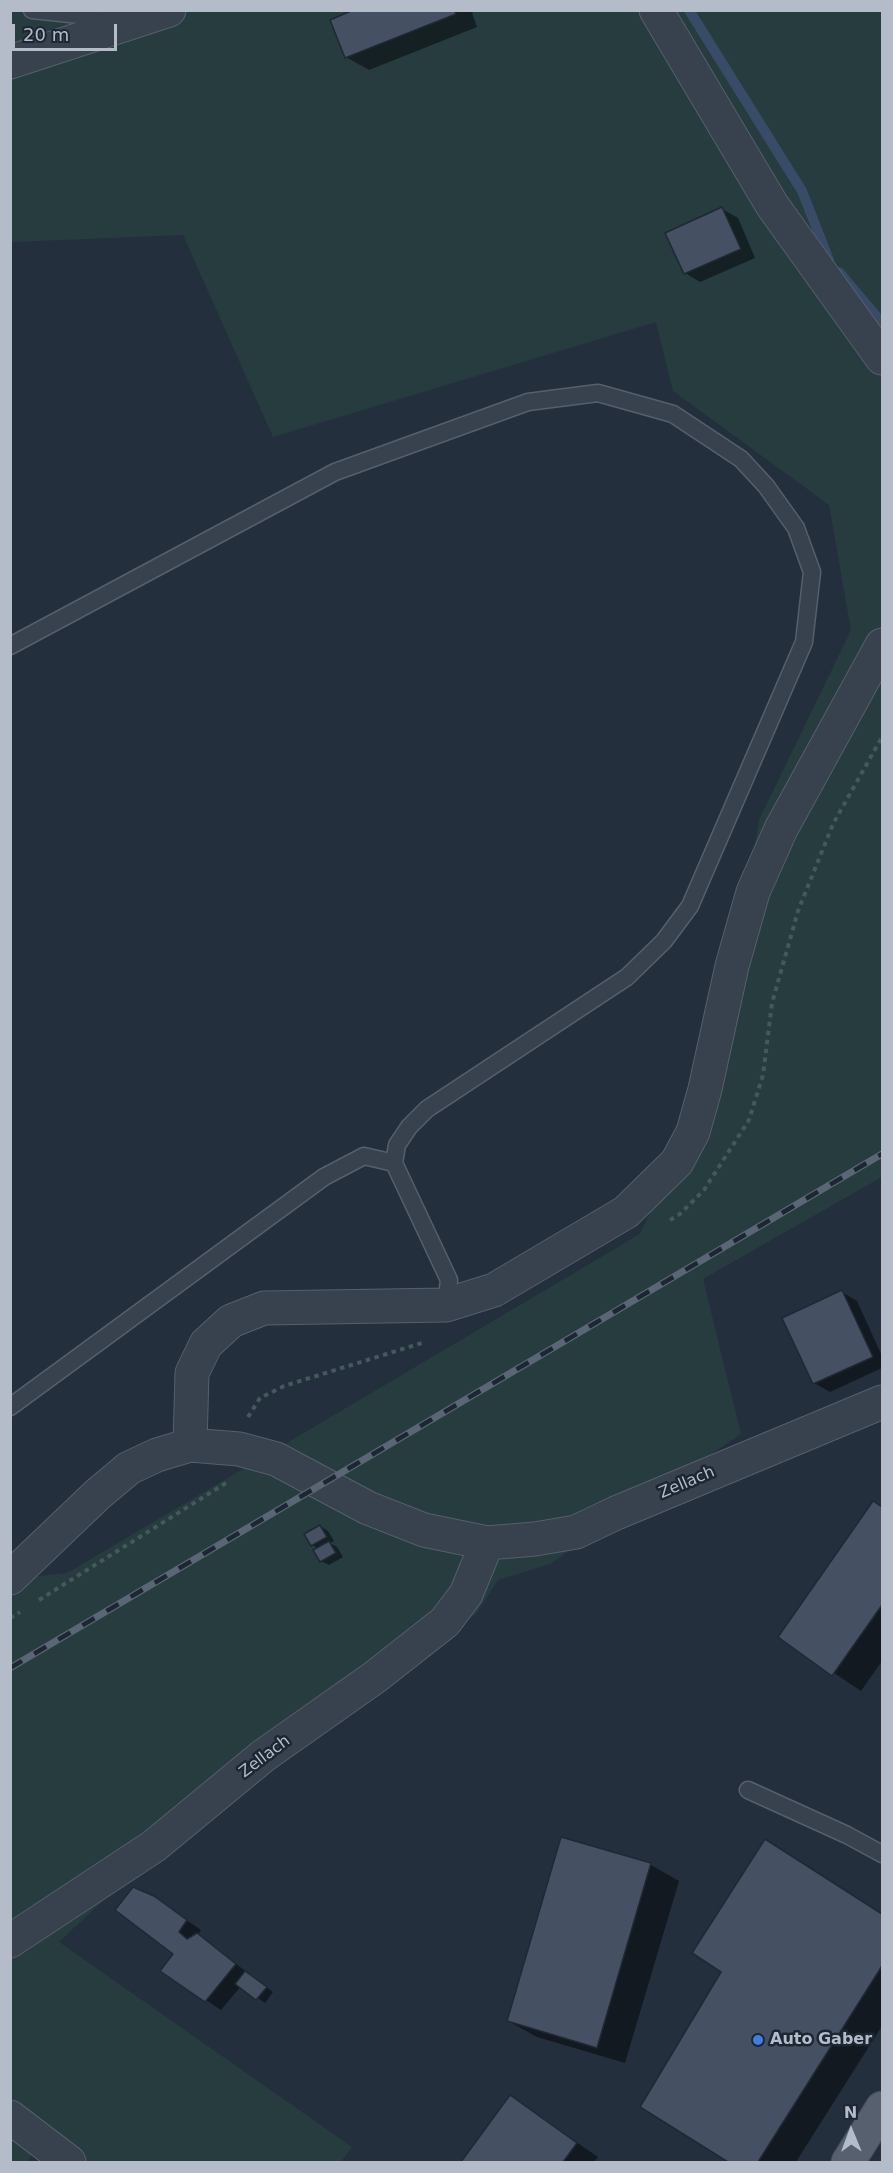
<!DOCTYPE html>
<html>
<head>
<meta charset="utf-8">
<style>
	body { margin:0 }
	#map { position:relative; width:893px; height:2173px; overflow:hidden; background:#242f3e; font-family:"DejaVu Sans",sans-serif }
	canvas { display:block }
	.frame { position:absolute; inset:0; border:12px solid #b4bcc9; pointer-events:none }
	.north { position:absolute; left:821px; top:2101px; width:60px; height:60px; -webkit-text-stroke:4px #1d2633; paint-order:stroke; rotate:359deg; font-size:16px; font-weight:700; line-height:24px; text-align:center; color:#b4bcc9 }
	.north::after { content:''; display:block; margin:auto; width:21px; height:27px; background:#b4bcc9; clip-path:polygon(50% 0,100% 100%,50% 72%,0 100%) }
	.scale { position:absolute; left:12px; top:24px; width:105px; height:27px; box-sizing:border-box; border:3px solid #b4bcc9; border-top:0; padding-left:8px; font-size:18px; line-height:21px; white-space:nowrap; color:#b4bcc9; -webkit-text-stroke:4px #1d2633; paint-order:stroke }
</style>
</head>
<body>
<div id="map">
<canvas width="893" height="2173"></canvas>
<div class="frame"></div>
<div class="north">N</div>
<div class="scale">20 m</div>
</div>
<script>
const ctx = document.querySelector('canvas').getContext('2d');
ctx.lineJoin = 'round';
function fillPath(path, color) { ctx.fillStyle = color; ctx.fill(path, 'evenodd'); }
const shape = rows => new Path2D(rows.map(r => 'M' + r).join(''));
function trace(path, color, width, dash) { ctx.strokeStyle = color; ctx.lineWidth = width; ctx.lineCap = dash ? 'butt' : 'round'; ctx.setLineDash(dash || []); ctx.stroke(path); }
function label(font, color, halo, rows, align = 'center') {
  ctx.font = font + ' "DejaVu Sans",sans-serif'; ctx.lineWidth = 5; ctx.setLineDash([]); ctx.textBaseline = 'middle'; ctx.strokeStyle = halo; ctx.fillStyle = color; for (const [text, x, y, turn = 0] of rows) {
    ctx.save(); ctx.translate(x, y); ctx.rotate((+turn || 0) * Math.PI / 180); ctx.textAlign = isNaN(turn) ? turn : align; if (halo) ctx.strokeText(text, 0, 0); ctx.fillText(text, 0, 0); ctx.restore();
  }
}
fillPath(shape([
	[11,11,882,11,882,1177,703,1279,741,1434,550,1564,498,1580,476,1614,234,1778,59,1942,352,2147,341,2162,80,2162,50,2130,27,2162,11,2162,11,1579,67,1573,640,1234,718,1070,759,820,851,630,829,505,673,391,656,322,273,437,183,235,11,242]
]), '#263c3f');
fillPath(shape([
	[357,10,477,10,472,13,477,27,369,70,346,57],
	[722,209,738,218,755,258,700,282,685,273],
	[842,1292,857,1301,882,1356,882,1368,830,1392,814,1383],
	[874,1503,882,1508,882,1661,861,1691,780,1637],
	[320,1526,328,1531,334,1541,330,1543,337,1547,343,1557,329,1565,321,1561,319,1549,312,1545],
	[562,1839,651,1865,679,1881,625,2063,537,2037,508,2021],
	[794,1858,882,1914,882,2026,796,2162,731,2162,642,2107],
	[154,1898,201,1930,198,1935,273,1992,265,2003,241,1986,221,2010,162,1970,175,1954],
	[511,2097,598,2157,594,2162,463,2162]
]), '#0007');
trace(shape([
	[689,10,802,191,829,260],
	[839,272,882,323]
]), '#394c67', 10);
const building = shape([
	[353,10,454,10,456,14,345,58,330,20,353,10],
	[722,207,741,249,684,274,665,233,722,207],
	[842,1290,873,1357,813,1384,782,1318,842,1290],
	[873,1501,882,1507,882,1605,832,1676,778,1637,873,1501],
	[320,1525,327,1537,311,1546,304,1534,320,1525],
	[329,1541,336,1553,320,1562,313,1550,329,1541],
	[561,1837,651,1863,597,2048,507,2021,561,1837],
	[765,1839,882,1914,882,1966,758,2162,728,2162,640,2107,721,1972,692,1953,765,1839],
	[133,1887,154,1896,187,1920,179,1932,187,1939,197,1933,236,1964,205,2002,160,1971,173,1954,115,1910,133,1887],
	[245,1971,267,1987,256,2000,235,1984,245,1971],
	[510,2095,577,2143,563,2162,461,2162,510,2095]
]);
fillPath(building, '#455162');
trace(building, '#1f2835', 1.5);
const lane = shape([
	[32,10,117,19],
	[10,646,335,472,528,402,598,393,673,414,741,459,766,486,796,528,812,572,804,642,690,906,664,941,627,977,427,1109,409,1127,397,1145,394,1163,449,1280,446,1305],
	[10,1407,324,1177,364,1156,394,1163],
	[748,1790,847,1835,882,1854]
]);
const street = shape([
	[656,10,772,205,882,358],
	[10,62,169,10],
	[190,1445,192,1373,206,1344,231,1321,264,1308,446,1305,494,1290,626,1212,677,1162,693,1132,705,1089,732,966,753,892,781,829,882,645],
	[10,1578,98,1494,129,1468,157,1455,190,1445,239,1449,276,1459,368,1508,424,1530,487,1543,535,1539,576,1532,616,1513,882,1402],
	[10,1941,154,1846,263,1756,375,1677,445,1622,466,1594,487,1543],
	[10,2117,69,2162]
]);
const primary = shape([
	[848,2162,882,2108]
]);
trace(lane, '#565f6c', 19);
trace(street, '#565f6c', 35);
trace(primary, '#414a57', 35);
trace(shape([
	[670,1220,680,1214,704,1190,749,1120,763,1075,772,1003,798,911,833,824,882,737],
	[248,1417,260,1398,284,1386,425,1342],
	[39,1600,226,1483],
	[10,1618,20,1612]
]), '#44595c', 4, [4.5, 4.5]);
trace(lane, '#38414e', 16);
trace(street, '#38414e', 33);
trace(primary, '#56606e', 33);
const rail = shape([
	[10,1668,882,1154]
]);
trace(rail, '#5a6575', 7);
trace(rail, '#1d2633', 4.5, [14]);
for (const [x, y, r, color] of [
	[758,2040,6,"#3f7fe0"]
]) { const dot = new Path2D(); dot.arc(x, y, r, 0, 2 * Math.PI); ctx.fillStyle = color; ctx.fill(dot); trace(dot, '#1d2633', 2); }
label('16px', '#b4bcc9', '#1d2633', [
	["Zellach",687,1483,-23],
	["Zellach",265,1757,-37]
]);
label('bold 16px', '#b4bcc9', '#1d2633', [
	["Auto Gaber",770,2040]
], 'left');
</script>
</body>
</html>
